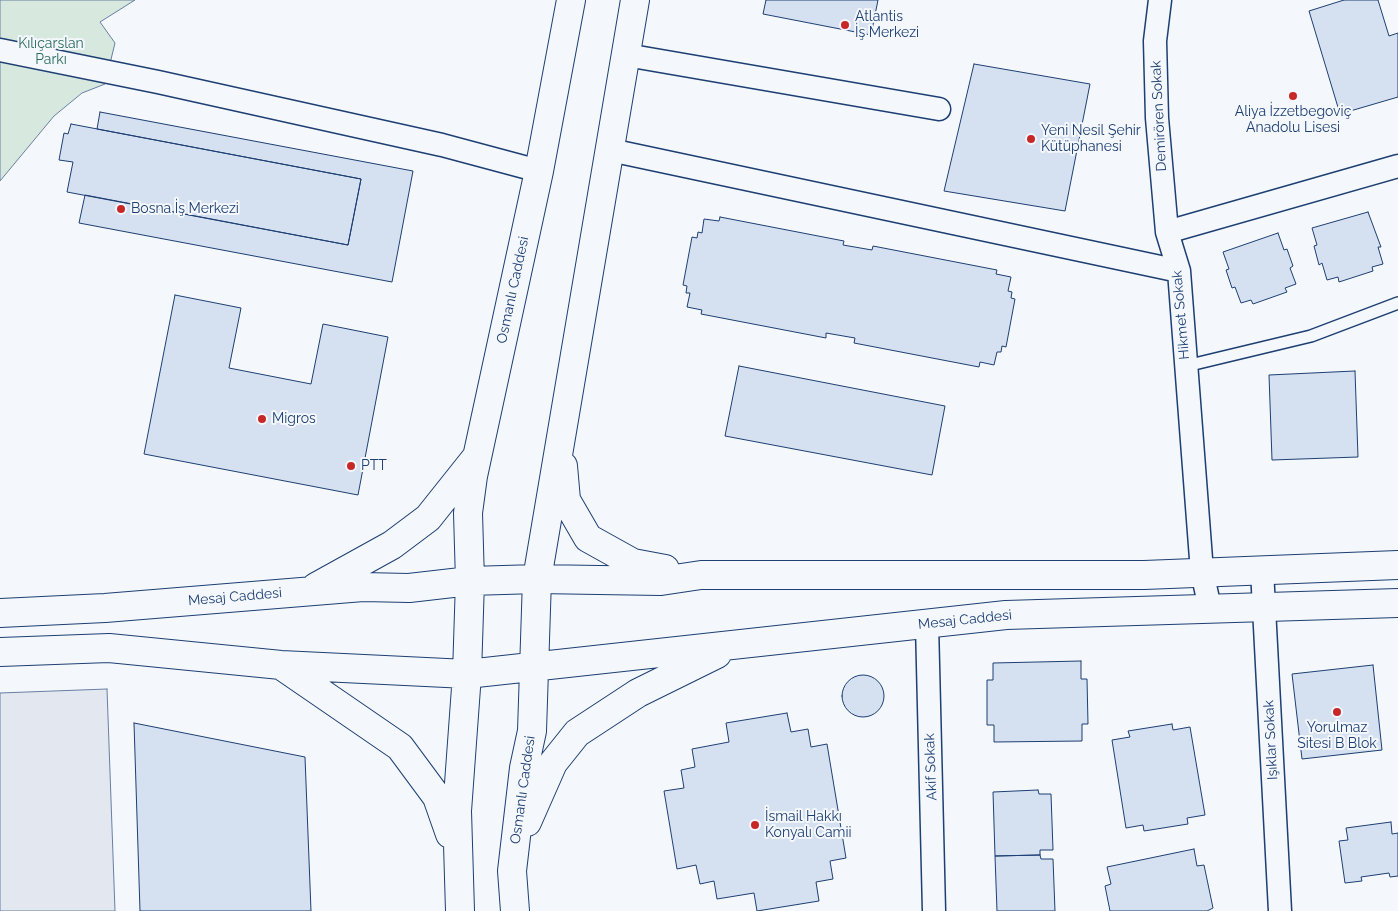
<!DOCTYPE html>
<html>
<head>
<meta charset="utf-8">
<style>
	body { margin:0 }
	canvas { display:block; background:#f4f7fb }
</style>
</head>
<body>
<canvas width="1398" height="911"></canvas>
<script>
const ctx = document.querySelector('canvas').getContext('2d');
ctx.lineJoin = 'round';
function fillPath(path, color) { ctx.fillStyle = color; ctx.fill(path, 'evenodd'); }
const shape = rows => new Path2D(rows.map(r => 'M' + r).join(''));
function trace(path, color, width, dash) { ctx.strokeStyle = color; ctx.lineWidth = width; ctx.lineCap = dash ? 'butt' : 'round'; ctx.setLineDash(dash || []); ctx.stroke(path); }
function label(font, color, halo, rows, align = 'center') {
  ctx.font = font + ' Raleway,sans-serif'; ctx.lineWidth = 4; ctx.setLineDash([]); ctx.textBaseline = 'middle'; ctx.strokeStyle = halo; ctx.fillStyle = color; for (const [text, x, y, turn = 0] of rows) {
    ctx.save(); ctx.translate(x, y); ctx.rotate((+turn || 0) * Math.PI / 180); ctx.textAlign = isNaN(turn) ? turn : align; if (halo) ctx.strokeText(text, 0, 0); ctx.fillText(text, 0, 0); ctx.restore();
  }
}
const green = shape([
	[0,0,135,0,100,22,115,43,105,84,82,93,54,116,0,181,0,0]
]);
fillPath(green, '#d7e8df');
trace(green, '#687fa3', 1);
const parking = shape([
	[107,689,115,911,0,911,0,693,107,689]
]);
fillPath(parking, '#e3e8f0');
trace(parking, '#687fa3', 1);
const building = shape([
	[766,0,878,0,871,35,763,14,766,0],
	[1344,0,1378,0,1389,36,1398,33,1398,97,1340,114,1309,11,1344,0],
	[974,64,1090,84,1065,211,944,191,974,64],
	[100,112,413,171,392,282,79,223,85,195,348,245,361,179,97,129,100,112],
	[71,124,361,179,348,245,67,192,73,162,59,160,64,133,68,134,71,124],
	[1368,212,1381,247,1378,247,1383,264,1372,267,1373,271,1339,282,1338,277,1327,280,1322,263,1319,265,1314,246,1317,245,1312,228,1368,212],
	[720,217,844,241,843,245,872,250,873,246,997,270,996,274,1011,277,1008,291,1012,292,1011,298,1015,299,1006,347,1002,346,1001,352,997,352,994,365,980,362,979,367,854,343,855,338,826,333,826,338,701,314,702,310,687,307,690,293,686,293,687,286,683,285,692,237,697,238,698,232,702,233,704,219,719,221,720,217],
	[1278,233,1284,250,1287,249,1293,266,1290,268,1296,284,1285,288,1287,292,1253,304,1251,300,1241,303,1235,287,1232,288,1226,270,1229,269,1223,252,1278,233],
	[175,295,241,308,229,368,311,384,323,324,388,337,358,495,144,454,175,295],
	[739,366,945,406,932,475,725,436,739,366],
	[1355,371,1358,457,1272,460,1269,375,1355,371],
	[1081,661,1081,679,1087,679,1088,724,1082,724,1082,741,994,742,994,725,987,725,987,680,993,680,993,663,1081,661],
	[1373,665,1382,750,1302,759,1292,674,1373,665],
	'842 696a21 21 0 1 1 42 0a21 21 0 1 1-42 0Z',
	[787,713,791,732,808,729,811,747,827,744,846,858,830,861,833,879,816,882,819,901,757,911,754,893,717,899,714,881,700,884,696,865,677,869,664,791,684,788,681,770,695,767,692,749,729,742,726,723,787,713],
	[134,723,305,757,311,911,140,911,134,723],
	[1172,724,1173,730,1190,727,1205,815,1187,818,1188,824,1144,831,1143,825,1126,828,1112,740,1130,737,1128,731,1172,724],
	[1038,790,1039,794,1051,794,1053,850,1040,850,1040,855,995,856,993,792,1038,790],
	[1391,822,1392,834,1398,833,1398,876,1390,877,1389,873,1361,877,1362,881,1345,883,1339,841,1348,840,1346,828,1391,822],
	[1194,849,1197,866,1204,865,1213,908,1207,911,1110,911,1105,886,1111,884,1107,867,1194,849],
	[1040,855,1041,859,1053,859,1055,911,997,911,995,856,1040,855]
]);
fillPath(building, '#d5e0f0');
trace(building, '#1d3f73', 1);
const service = shape([
	[1186,366,1311,336,1398,303]
]);
const minor = shape([
	[1160,0,1155,41,1157,118,1167,232,1179,271,1202,572,1210,608],
	[0,50,158,82,442,145,539,171],
	[626,55,939,109],
	[610,150,1179,271],
	[1167,232,1398,166],
	[1262,570,1280,911],
	[927,624,934,911]
]);
const tertiary = shape([
	[563,466,566,500,588,538,633,563,665,569],
	[316,587,392,545,428,518,475,459],
	[0,613,105,608,363,587,409,588,470,581,537,579,661,581,701,575,1144,575,1398,565],
	[0,652,109,648,281,665,467,674,1006,615,1398,603],
	[282,666,400,747,437,797,450,834],
	[527,822,553,763,577,733,638,693,717,654],
	[460,911,457,811,467,674,470,581,468,513,473,476,539,171,571,0],
	[515,911,512,871,524,768,532,731,537,579,635,0]
]);
trace(service, '#1d3f73', 14);
trace(minor, '#1d3f73', 25);
trace(tertiary, '#1d3f73', 30);
trace(service, '#f4f7fb', 11);
trace(minor, '#f4f7fb', 22);
trace(tertiary, '#f4f7fb', 28);
for (const [x, y, r, color] of [
	[845,25,5,"#c62828"],
	[1293,96,5,"#c62828"],
	[1031,139,5,"#c62828"],
	[121,209,5,"#c62828"],
	[262,419,5,"#c62828"],
	[351,466,5,"#c62828"],
	[1337,712,5,"#c62828"],
	[755,825,5,"#c62828"]
]) { const dot = new Path2D(); dot.arc(x, y, r, 0, 2 * Math.PI); ctx.fillStyle = color; ctx.fill(dot); trace(dot, '#f4f7fb', 2); }
label('14px', '#1d3f73', '#f4f7fb', [
	["Atlantis",855,17],
	["İş Merkezi",855,33],
	["Aliya İzzetbegoviç",1293,112,"center"],
	["Anadolu Lisesi",1293,128,"center"],
	["Yeni Nesil Şehir",1041,131],
	["Kütüphanesi",1041,147],
	["Bosna İş Merkezi",131,209],
	["Migros",272,419],
	["PTT",361,466],
	["Yorulmaz",1337,728,"center"],
	["Sitesi B Blok",1337,744,"center"],
	["İsmail Hakkı",765,817],
	["Konyalı Camii",765,833]
], 'left');
label('14px', '#2c6c60', '#f4f7fb', [
	["Kılıçarslan",51,44],
	["Parkı",51,60]
]);
label('14px', '#1d3f73', '#f4f7fb', [
	["Demirören Sokak",1159,116,-93],
	["Osmanlı Caddesi",513,290,-78],
	["Hikmet Sokak",1181,315,-95],
	["Mesaj Caddesi",235,597,-5],
	["Mesaj Caddesi",965,620,-6],
	["Işıklar Sokak",1271,740,-93],
	["Akif Sokak",931,767,-92],
	["Osmanlı Caddesi",523,790,-82]
]);
</script>
</body>
</html>
